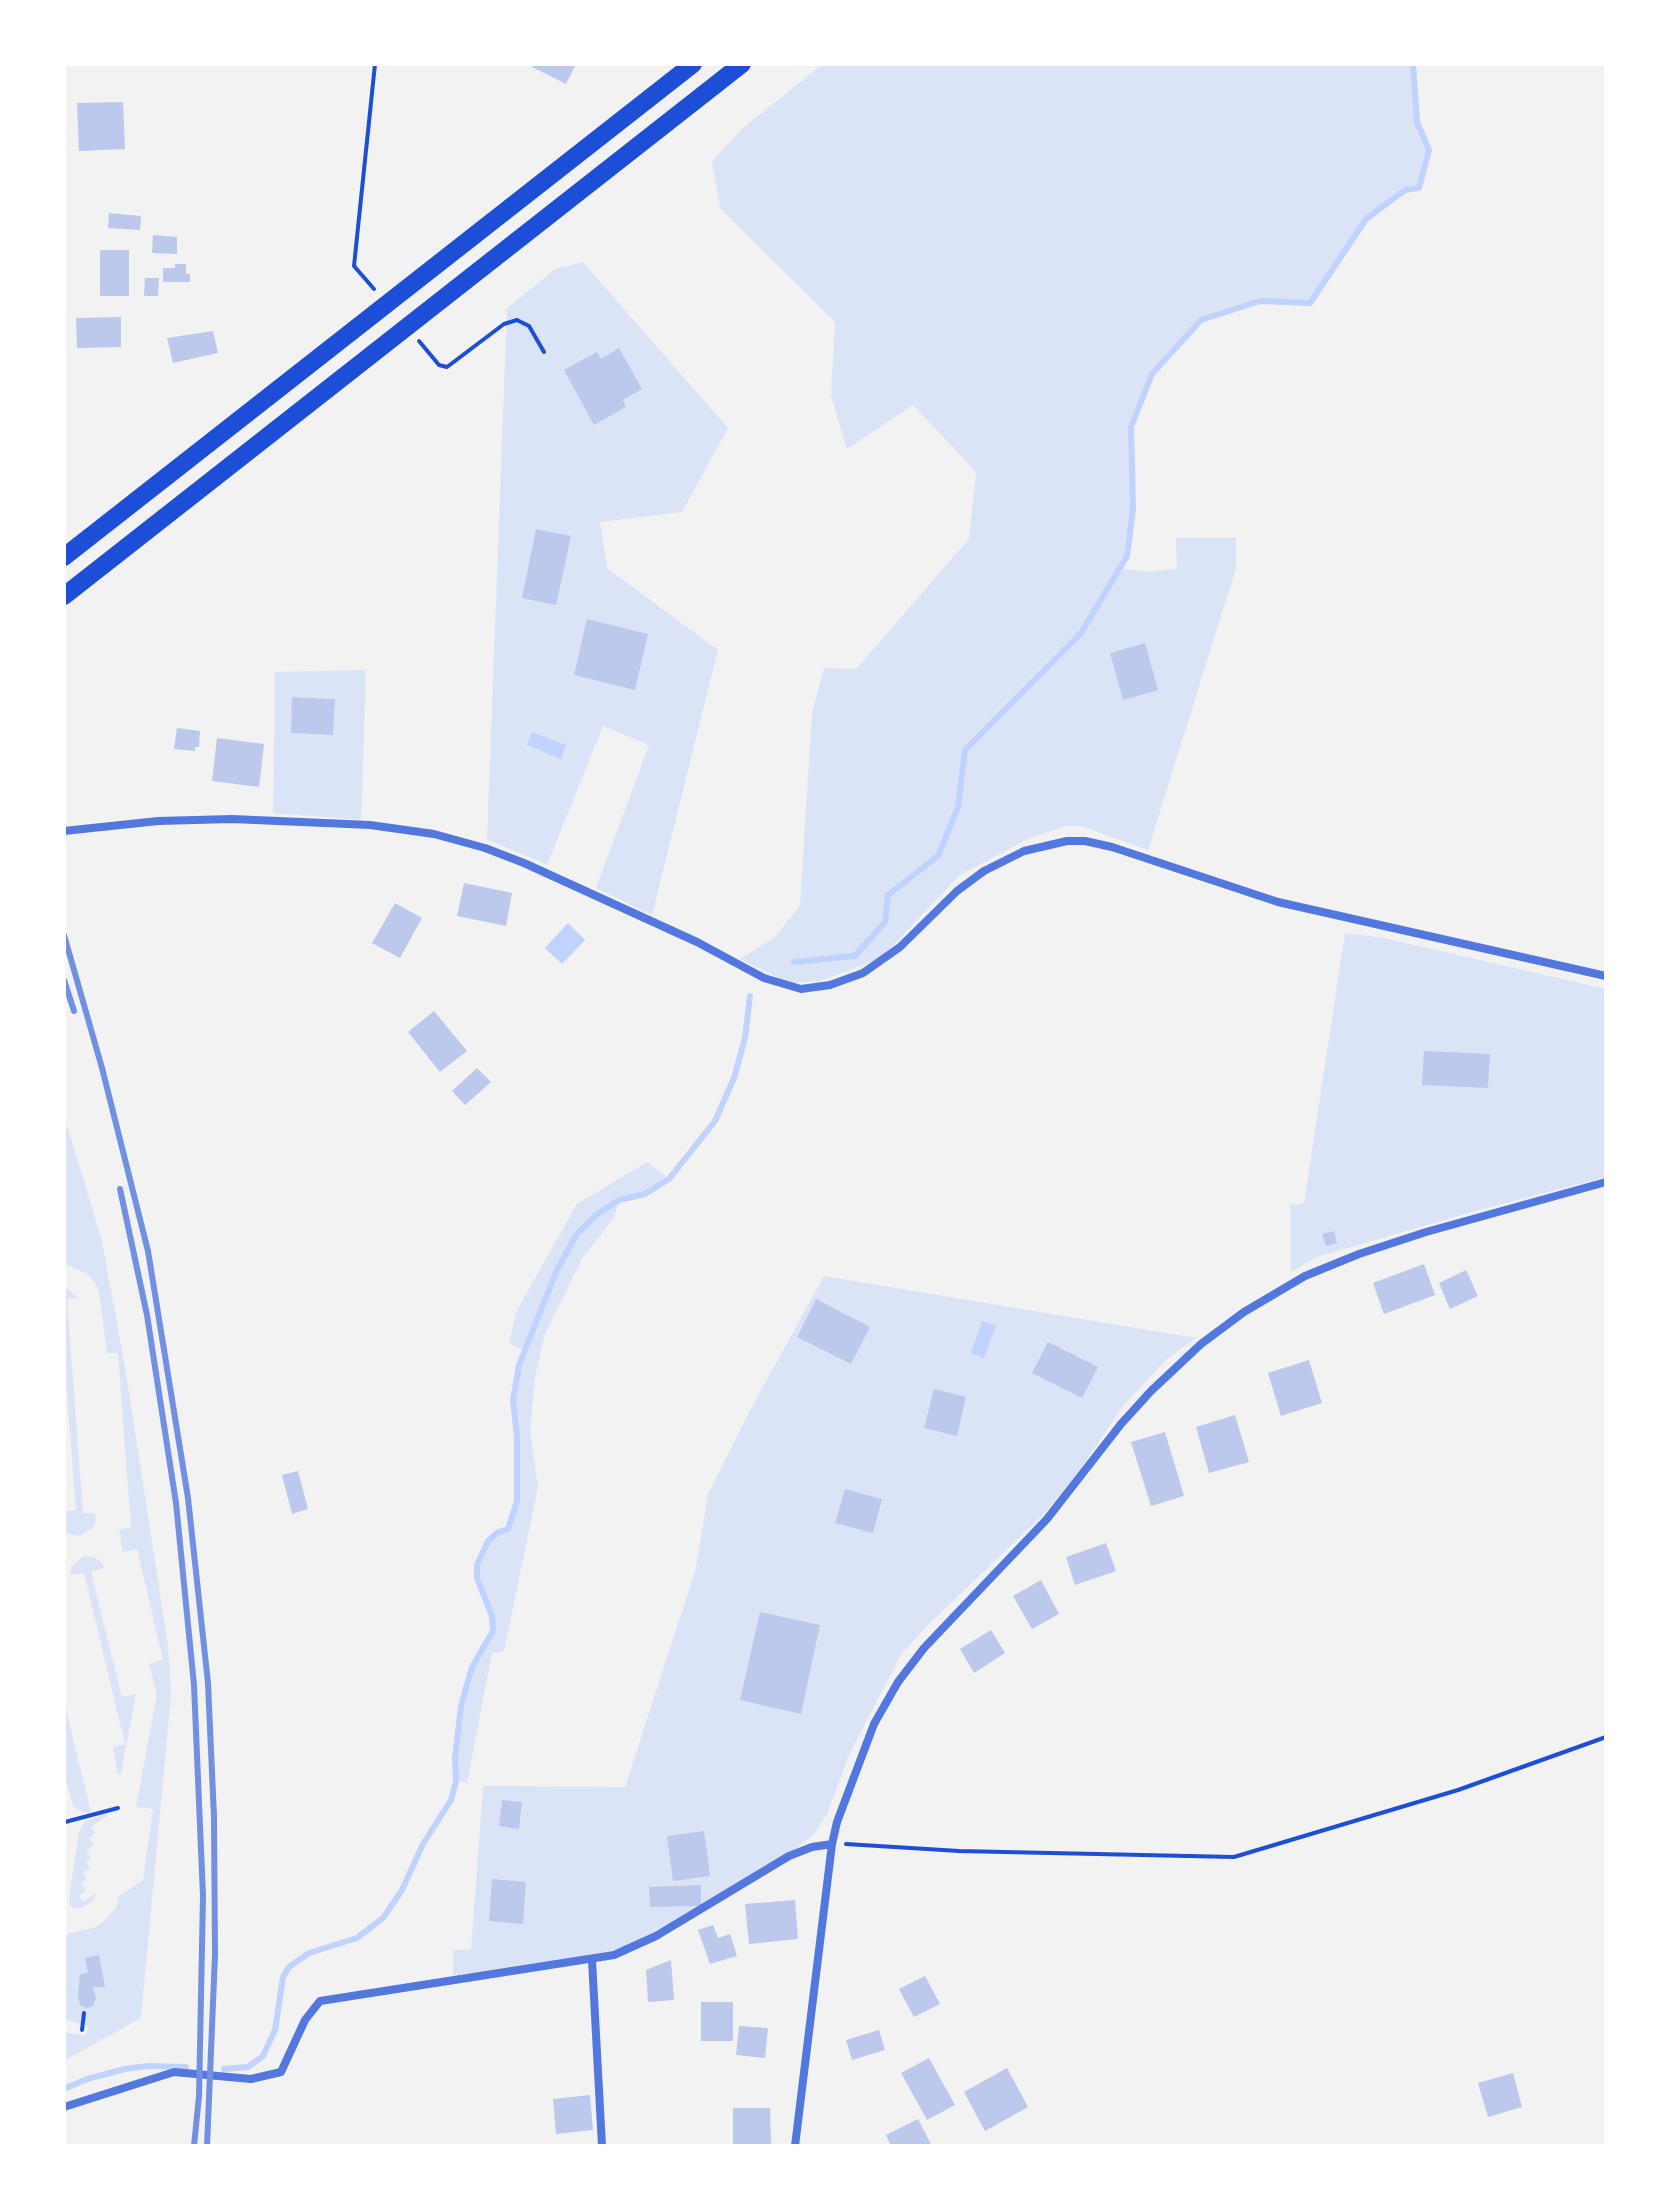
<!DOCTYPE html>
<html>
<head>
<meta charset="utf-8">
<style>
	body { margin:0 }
	#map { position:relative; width:1670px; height:2210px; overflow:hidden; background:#f2f2f2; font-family:"Playfair Display",serif }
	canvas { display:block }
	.frame { position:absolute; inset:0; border:66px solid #fff; pointer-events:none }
</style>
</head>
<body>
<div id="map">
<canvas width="1670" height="2210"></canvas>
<div class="frame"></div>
</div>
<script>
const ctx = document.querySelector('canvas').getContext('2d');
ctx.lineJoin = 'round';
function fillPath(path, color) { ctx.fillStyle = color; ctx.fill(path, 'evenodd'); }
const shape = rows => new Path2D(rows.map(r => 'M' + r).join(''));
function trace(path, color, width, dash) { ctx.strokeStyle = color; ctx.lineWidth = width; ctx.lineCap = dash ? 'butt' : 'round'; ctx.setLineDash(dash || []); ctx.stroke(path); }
fillPath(shape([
	[823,64,1413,64,1417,122,1429,150,1419,188,1404,190,1367,219,1310,303,1260,301,1201,320,1152,374,1131,427,1133,509,1127,556,1120,568,1148,572,1177,569,1176,538,1236,538,1236,568,1148,850,1081,826,1065,826,1028,839,960,875,881,958,821,981,789,983,740,959,775,937,800,905,812,713,824,668,856,669,969,539,976,472,913,405,847,449,831,396,835,322,720,208,712,161,743,128],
	[583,262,728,428,682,512,600,522,607,568,718,650,652,915,596,888,649,745,603,726,547,865,487,839,507,308,555,269],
	[366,670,361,820,273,813,275,672],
	[293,697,334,699,333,734,291,733],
	[1345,933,1384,938,1606,989,1606,1177,1475,1211,1317,1257,1291,1272,1290,1205,1304,1203],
	[64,1115,102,1241,125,1367,168,1645,171,1695,141,2018,64,2061,64,2032,86,2036,88,2026,64,2019,64,1938,69,1933,93,1928,103,1922,116,1908,119,1896,143,1880,153,1809,136,1807,157,1694,149,1664,163,1660,137,1549,123,1552,119,1529,131,1528,118,1353,107,1353,99,1292,95,1283,88,1274,64,1264],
	[647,1162,669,1179,645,1194,619,1200,614,1218,583,1257,545,1334,535,1377,530,1432,538,1487,504,1651,492,1653,467,1783,456,1781,455,1758,461,1706,472,1667,493,1631,492,1616,477,1578,477,1565,488,1541,498,1532,508,1529,517,1501,517,1436,513,1400,519,1365,524,1351,509,1343,517,1310,577,1204],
	[824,1276,1196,1338,1167,1359,1123,1406,1079,1471,1046,1512,930,1623,902,1653,849,1755,827,1814,815,1833,788,1855,627,1947,532,1967,453,1975,453,1950,471,1949,483,1786,625,1787,696,1568,708,1494,755,1401],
	[64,1286,79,1298,67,1299,83,1513,95,1513,96,1519,93,1528,79,1536,69,1534,64,1528,64,1512,76,1510,64,1358],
	[83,1556,96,1558,102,1563,104,1568,91,1572,122,1697,136,1694,121,1774,118,1773,113,1747,125,1744,84,1573,71,1575,71,1567],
	[64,1702,91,1812,83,1812,74,1807,71,1799,64,1771],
	[105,1814,107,1816,91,1827,95,1833,89,1838,94,1845,87,1850,91,1858,86,1862,90,1868,83,1873,87,1879,81,1884,86,1891,79,1896,83,1902,96,1893,93,1901,81,1908,73,1908,69,1903,70,1890,79,1832,85,1822]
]), '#dbe4f7');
fillPath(shape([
	[532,732,566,745,561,759,527,745],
	[568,923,585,940,562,964,545,948],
	[982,1321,996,1326,984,1358,971,1353]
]), '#bfd3fe');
trace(shape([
	[794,962,855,956,885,922,888,895,938,856,958,807,965,750,1081,633,1127,556,1133,509,1131,427,1152,374,1201,320,1260,301,1310,303,1366,219,1405,190,1419,188,1429,150,1417,122,1413,64],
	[224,2069,248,2067,263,2056,275,2030,283,1977,289,1967,309,1953,357,1938,383,1918,402,1890,423,1844,451,1800,456,1781,455,1758,461,1706,472,1667,493,1631,492,1616,477,1578,477,1565,488,1541,498,1532,508,1529,517,1501,517,1436,513,1400,519,1365,557,1270,576,1235,596,1215,619,1200,645,1194,669,1179,715,1121,734,1078,745,1038,750,996],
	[64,2089,87,2079,125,2069,148,2066,186,2067]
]), '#bfd3fe', 6);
fillPath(shape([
	[534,64,576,64,566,84,532,67],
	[123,102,125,149,79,151,77,103],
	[109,213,141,216,140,230,108,228],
	[153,235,177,237,177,254,152,253],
	[100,250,129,250,129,296,100,296],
	[175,264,186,264,186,274,190,274,190,282,163,282,163,268,175,268],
	[145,278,159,278,158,296,144,296],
	[121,317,121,347,77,348,76,318],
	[213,331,218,353,173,363,167,338],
	[619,348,642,389,623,400,626,407,594,425,564,370,597,352,601,359],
	[536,529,571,536,556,605,522,598],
	[587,619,648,634,635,690,574,675],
	[1145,643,1158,690,1123,700,1110,653],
	[292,697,335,699,333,735,291,733],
	[177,728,200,731,199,747,195,747,195,751,174,749],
	[217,738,264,744,259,787,212,781],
	[464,883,512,893,506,926,457,916],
	[395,903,422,918,400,958,372,943],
	[434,1011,467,1051,440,1072,408,1032],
	[1424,1051,1490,1054,1488,1088,1422,1085],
	[477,1068,491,1082,465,1105,452,1091],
	[1334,1231,1337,1243,1326,1246,1322,1234],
	[1424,1264,1435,1295,1384,1314,1373,1283],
	[1466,1270,1478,1296,1450,1309,1439,1283],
	[816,1299,870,1327,851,1364,797,1337],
	[1048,1342,1098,1367,1082,1398,1032,1373],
	[1309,1360,1322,1403,1281,1416,1268,1373],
	[934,1389,966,1397,957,1436,924,1428],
	[1235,1415,1249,1462,1209,1473,1196,1427],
	[1165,1432,1184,1496,1151,1506,1131,1442],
	[298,1471,308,1509,292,1514,282,1475],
	[845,1489,882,1499,873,1533,835,1523],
	[1106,1543,1116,1571,1075,1585,1066,1557],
	[1041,1580,1059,1614,1032,1629,1013,1596],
	[760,1612,820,1625,801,1714,740,1700],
	[991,1630,1005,1653,974,1673,960,1649],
	[502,1800,522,1802,519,1829,499,1826],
	[704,1831,710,1876,673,1881,667,1836],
	[492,1879,526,1882,523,1924,489,1921],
	[701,1885,701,1906,650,1907,649,1887],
	[795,1900,798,1939,749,1944,745,1904],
	[713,1925,718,1938,730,1934,737,1956,710,1964,698,1930],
	[99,1955,105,1987,93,1987,96,1998,93,2006,87,2008,80,2005,78,1995,80,1974,88,1973,85,1958],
	[671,1960,674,2000,648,2002,646,1970],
	[925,1976,940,2004,914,2017,899,1989],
	[701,2002,733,2002,733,2041,701,2041],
	[739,2026,768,2028,765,2058,736,2055],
	[879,2030,885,2050,852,2060,846,2040],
	[929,2058,955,2105,927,2120,901,2073],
	[1007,2068,1028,2107,985,2131,964,2092],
	[1513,2073,1522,2107,1488,2117,1478,2083],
	[590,2095,593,2130,556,2134,553,2099],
	[733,2108,770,2108,771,2146,733,2146],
	[918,2119,932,2146,891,2146,886,2135]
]), '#bdc9ec');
trace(shape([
	[374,289,354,266,375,64],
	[419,341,439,365,447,367,504,324,517,320,529,326,544,352],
	[65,1822,118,1808],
	[846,1844,959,1851,1234,1857,1458,1790,1606,1737],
	[82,2030,84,2013]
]), '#1d4ed8', 4);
trace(shape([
	[64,831,158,821,232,819,370,825,434,834,485,848,524,863,697,942,764,978,801,989,830,985,863,973,900,947,957,891,984,871,1024,851,1067,841,1085,841,1112,847,1278,902,1606,976],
	[592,1960,602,2146],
	[64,2107,174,2072,251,2079,281,2072,305,2020,320,2001,614,1955,656,1936,789,1856,812,1847,832,1844],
	[795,2146,832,1844,837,1822,874,1724,898,1682,924,1648,1047,1519,1121,1424,1151,1391,1201,1344,1244,1312,1305,1276,1359,1254,1426,1232,1606,1182]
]), '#5277de', 8);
trace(shape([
	[64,557,693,64],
	[64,596,742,64]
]), '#1d4ed8', 18);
trace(shape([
	[64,935,102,1068,148,1251,188,1498,208,1683,214,1817,215,1955,207,2146],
	[64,980,74,1011],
	[120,1189,147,1315,176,1503,194,1685,203,1896,199,2096,194,2146]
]), '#7290e2', 6);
</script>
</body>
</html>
